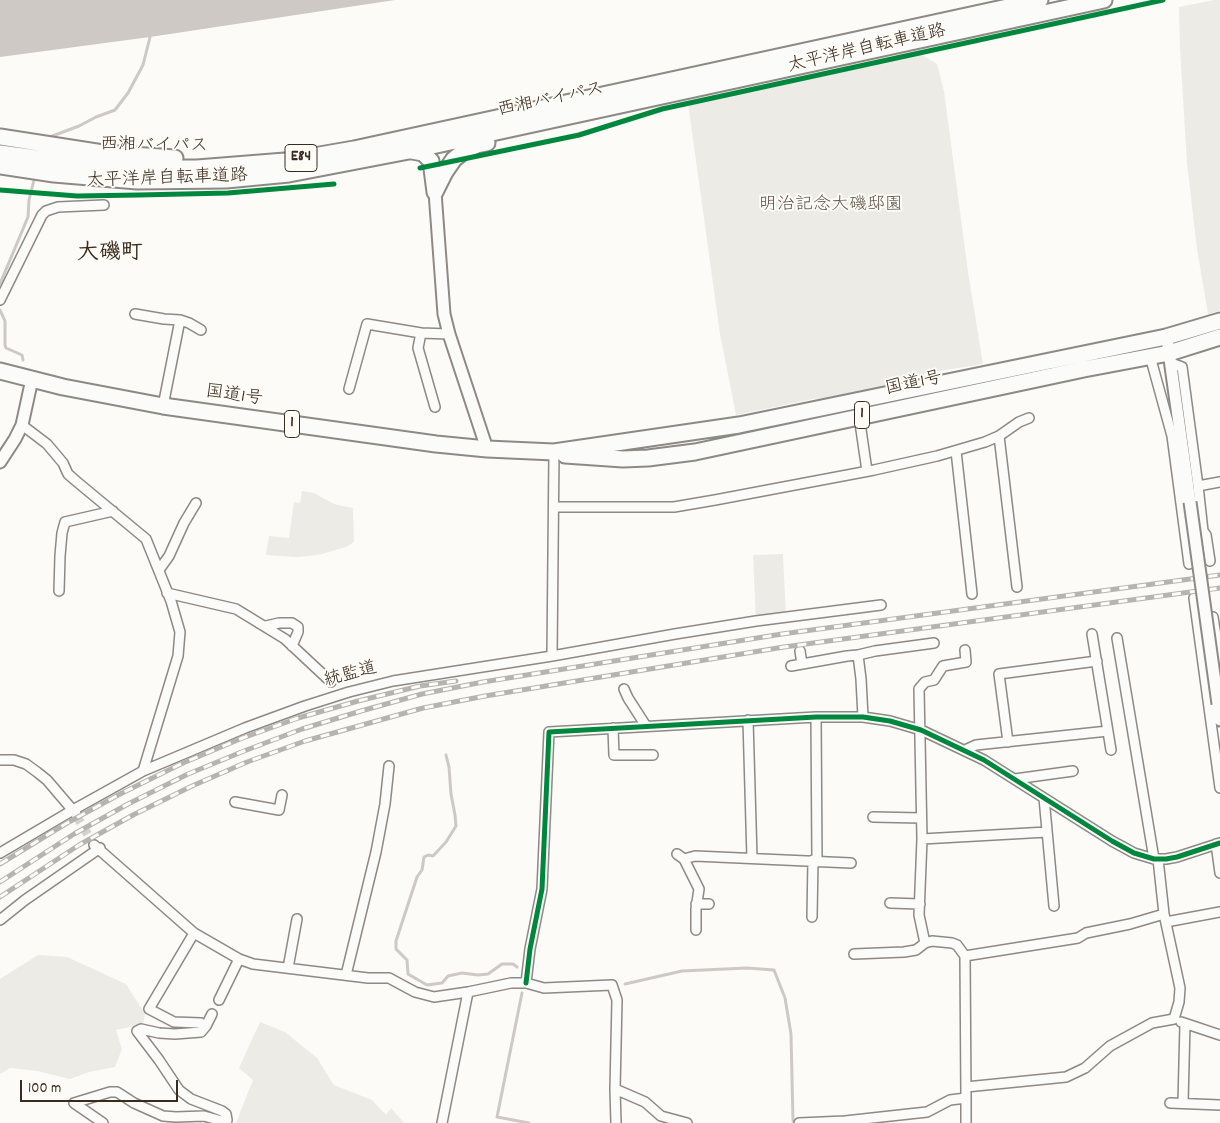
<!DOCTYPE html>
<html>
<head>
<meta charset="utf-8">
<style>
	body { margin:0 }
	#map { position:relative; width:1220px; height:1123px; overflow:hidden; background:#fcfbf8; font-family:Dekko,sans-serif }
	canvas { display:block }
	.scale { position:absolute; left:20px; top:1080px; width:158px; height:22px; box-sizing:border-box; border:2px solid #3b2a1e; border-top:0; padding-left:6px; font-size:15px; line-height:18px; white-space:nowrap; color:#3b2a1e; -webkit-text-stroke:4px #fdfcf7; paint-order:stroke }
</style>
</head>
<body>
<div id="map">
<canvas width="1220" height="1123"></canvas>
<div class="scale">100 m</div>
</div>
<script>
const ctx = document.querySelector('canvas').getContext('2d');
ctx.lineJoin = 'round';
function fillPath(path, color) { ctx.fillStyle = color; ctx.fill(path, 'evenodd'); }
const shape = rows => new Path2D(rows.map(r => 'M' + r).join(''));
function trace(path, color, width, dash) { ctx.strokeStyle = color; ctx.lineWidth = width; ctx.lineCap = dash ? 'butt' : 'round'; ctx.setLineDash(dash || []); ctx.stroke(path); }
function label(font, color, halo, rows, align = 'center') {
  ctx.font = font + ' Dekko,"Klee One",sans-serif'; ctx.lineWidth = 4; ctx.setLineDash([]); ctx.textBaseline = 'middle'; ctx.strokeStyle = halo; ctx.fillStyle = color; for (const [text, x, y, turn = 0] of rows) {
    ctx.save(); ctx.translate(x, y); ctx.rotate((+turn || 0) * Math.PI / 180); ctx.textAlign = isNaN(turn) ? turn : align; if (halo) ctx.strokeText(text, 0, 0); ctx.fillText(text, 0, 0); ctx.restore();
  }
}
fillPath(shape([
	[1214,0,1220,0,1220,311,1208,314,1197,249,1187,163,1180,48,1179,7],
	[917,52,937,64,944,91,968,272,983,364,921,374,899,380,872,391,847,396,813,399,736,415,720,334,688,103],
	[302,491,314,493,334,504,353,508,354,542,346,547,318,555,297,557,266,555,269,536,289,538,294,502,300,503],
	[783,554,786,617,756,621,753,555],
	[38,955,67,957,126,984,145,1014,143,1024,116,1030,122,1049,115,1067,89,1072,70,1079,37,1071,10,1068,0,1074,0,979],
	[260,1022,285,1032,317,1058,334,1085,372,1100,386,1115,391,1108,404,1123,236,1123,253,1080,239,1068]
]), '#edebe6');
fillPath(shape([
	[0,0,395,0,150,37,0,57]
]), '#cec9c4');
trace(shape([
	[47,138,79,126,96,117,115,110,128,93,143,65,150,37],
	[0,284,28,217,29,200,35,176],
	[0,310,5,321,5,345,6,348,22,355,23,360],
	[446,755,449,767,451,794,455,815,456,826,446,842,433,856,428,855,424,857,422,870,417,877,396,941,396,949,407,960,408,974,427,985,442,983,448,976,462,973,478,975,488,974,502,964,513,964,517,967],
	[625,984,682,971,747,968,774,970,785,998,791,1034,793,1121],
	[522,993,497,1117,529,1123]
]), '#cec9c4', 3);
trace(shape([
	[76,815,94,845]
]), '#d5d1cc', 9, [9, 4.5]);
const street = shape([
	[0,300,42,215,46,211,58,207,104,205],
	[135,314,164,319,180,320,189,323,201,330],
	[421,333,418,348,435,407],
	[1150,356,1172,436,1189,564],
	[1171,363,1182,367,1198,486,1220,482],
	[349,389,367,324,421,333,449,334],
	[163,406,180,320],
	[859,416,867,471],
	[22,425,47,444,63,463,68,474,76,481,146,539,171,601,180,632,178,656,143,771],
	[999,436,1017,587],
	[956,451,972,594],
	[1198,486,1203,531,1206,535,1210,561],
	[554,507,674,507,715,500,874,470,937,456,985,442,999,436,1019,422,1029,418],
	[159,570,169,556,184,523,196,503],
	[59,591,60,556,62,533,65,522,113,511],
	[167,593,236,609,285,639,331,682],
	[1194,598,1220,788],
	[1213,617,1220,662],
	[266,626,279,623,292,623,298,627,298,632,292,646],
	[1092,634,1111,750],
	[1117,638,1154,859],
	[800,651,802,664],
	[858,655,875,651,934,643],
	[552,656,554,452],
	[791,666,847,656,858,655,861,679,863,717],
	[624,689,628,698,646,726],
	[816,717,817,860],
	[748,720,752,858],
	[613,728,614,755,653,755],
	[1008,742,999,674,1097,661],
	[965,750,976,745,1108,731],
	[0,760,14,760,26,764,37,772,47,780,76,814],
	[1015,779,1073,771],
	[1044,798,1054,906],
	[235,802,279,810,282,795],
	[873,817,921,818],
	[922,839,1047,832],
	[1216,844,1220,873],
	[94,845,194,933,239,959,253,964,368,978,389,978,415,992,434,997,468,992,511,983,526,983,544,988,612,985,617,1000,615,1089,616,1123],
	[0,853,73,810,143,771,245,728,305,706,349,692,393,681,552,656,675,634,756,621,881,605],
	[677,854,684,859,695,856,851,863],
	[684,859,699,889,696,909,696,930],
	[890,903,920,904],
	[696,904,709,904],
	[812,917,813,860],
	[0,920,25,900,100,848],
	[1166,922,1220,912],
	[925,943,932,941,952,943,957,945,965,956,1078,938,1086,933,1130,924,1164,914,1158,859],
	[854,954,904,952,916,950,925,943,919,915,922,839,919,689,925,682,934,680,943,666,966,662,965,650],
	[288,968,297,919],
	[346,975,376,852,385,804,389,766],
	[526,983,530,949,542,889,549,732,816,717,863,717,890,721,921,730,984,760,1112,841,1134,853,1154,859,1166,859,1177,857,1220,843],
	[219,1000,239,959],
	[1181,1022,1220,1035],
	[206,1026,212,1014],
	[966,1087,1066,1077,1085,1068,1110,1046,1152,1023,1174,1019,1179,1002,1180,988,1164,914],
	[615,1089,645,1102,661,1116,687,1123],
	[966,1098,966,1123],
	[74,1103,110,1092,117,1092,134,1103,163,1116,176,1117,204,1116,222,1121,227,1120,226,1114,222,1111,191,1099,179,1090,159,1060,137,1031,141,1029,159,1033,175,1034,201,1032,206,1026,201,1023,174,1022,149,1009,194,933],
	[74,1103,103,1123],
	[1170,1103,1220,1105],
	[1183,1103,1185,1024],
	[442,1123,468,992],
	[799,1123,845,1121,927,1112,950,1100,966,1098,965,956]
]);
const secondary = shape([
	[435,192,444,314,449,334,487,449],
	[1168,345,1190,502],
	[0,462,15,439,22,425,32,379],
	[1218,704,1220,720]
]);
const highway = shape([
	[0,137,103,153,175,158],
	[412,151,423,153,431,161,435,192],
	[0,153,81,164,133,168,197,168,285,161,354,149,1040,0],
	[0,166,54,174,137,181,226,180,289,174,409,151,1104,0],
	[435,192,445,172,454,159,464,151,477,145,487,143],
	[0,371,63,387,163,406,436,444,487,449,554,452,739,425,1166,337,1220,321],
	[565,455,623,459,648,458,695,452,1084,369,1169,353,1220,337]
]);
trace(street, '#8d8985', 12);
trace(secondary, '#8d8985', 15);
trace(highway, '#8d8985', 19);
trace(street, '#fbfbf9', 9);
trace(secondary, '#fbfbf9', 11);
trace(highway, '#fbfbf9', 15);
const rail = shape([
	[0,864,67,823,122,793,183,763,240,739,298,718,358,701,420,686,456,681],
	[0,882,74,834,128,804,188,774,244,751,302,729,361,711,422,694,483,682,782,634,1220,575],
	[0,897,79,845,133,815,192,786,247,762,305,741,423,708,485,696,784,647,1220,588]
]);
trace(rail, '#b6b4b1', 5);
trace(rail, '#fdfcf7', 3, [9]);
const secondaryBridge = shape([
	[1190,502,1218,704]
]);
trace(secondaryBridge, '#8d8985', 15, []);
trace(secondaryBridge, '#fbfbf9', 11);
trace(shape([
	[420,168,579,135,662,109,1163,0],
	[0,190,77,196,139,195,228,193,334,184],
	[526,983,530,949,542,889,549,732,816,717,863,717,890,721,921,730,984,760,1112,841,1134,853,1154,859,1166,859,1177,857,1220,843]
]), '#00873e', 5);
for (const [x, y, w] of [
	[301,158,32],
	[862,415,15],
	[292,424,15]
]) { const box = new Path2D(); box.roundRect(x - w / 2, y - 13.5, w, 27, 4); ctx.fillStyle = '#fdfcf7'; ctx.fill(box); trace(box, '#3b2a1e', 1); }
label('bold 16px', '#3b2a1e', null, [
	["E84",301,158],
	["1",862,415],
	["1",292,424]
]);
label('18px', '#3b2a1e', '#fdfcf7', [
	["太平洋岸自転車道路",867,50,-13],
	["西湘バイパス",551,101,-12],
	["西湘バイパス",154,147,1],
	["太平洋岸自転車道路",167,180,-2],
	["国道1号",914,385,-12],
	["国道1号",234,397,8],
	["統監道",351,676,-15]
]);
label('18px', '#64574c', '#fdfcf7', [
	["明治記念大磯邸園",831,207]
]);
label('bold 22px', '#3b2a1e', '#fdfcf7', [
	["大磯町",110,255]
]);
</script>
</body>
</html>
